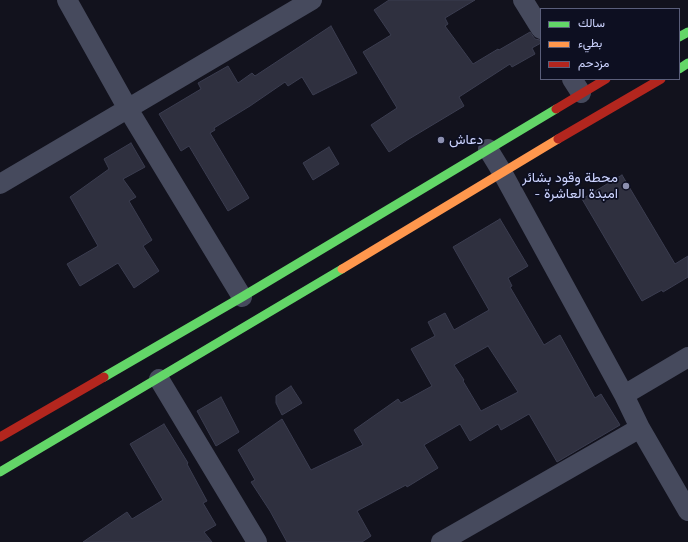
<!DOCTYPE html>
<html>
<head>
<meta charset="utf-8">
<style>
	body { margin:0 }
	#map { position:relative; width:688px; height:542px; overflow:hidden; background:#12121d; font-family:Mulish,Vazirmatn,sans-serif }
	canvas { display:block }
	.legend { position:absolute; left:540px; top:8px; width:140px; height:72px; box-sizing:border-box; background:#0d0f21; border:1px solid #5a5e7a; margin:0; padding:5px 7px; list-style:none; font-size:12px; color:#cdd4ff }
	.legend li { display:flex; align-items:center; gap:8px; height:20px }
	.legend b { width:20px; border:1px solid #5a5e7a }
</style>
</head>
<body>
<div id="map">
<canvas width="688" height="542"></canvas>
<ul class="legend">
<li><b style="height:5px;background:#63d668"></b>سالك</li>
<li><b style="height:5px;background:#ff974d"></b>بطيء</li>
<li><b style="height:5px;background:#b3261e"></b>مزدحم</li>
</ul>
</div>
<script>
const ctx = document.querySelector('canvas').getContext('2d');
ctx.lineJoin = 'round';
function fillPath(path, color) { ctx.fillStyle = color; ctx.fill(path, 'evenodd'); }
const shape = rows => new Path2D(rows.map(r => 'M' + r).join(''));
function trace(path, color, width, dash) { ctx.strokeStyle = color; ctx.lineWidth = width; ctx.lineCap = dash ? 'butt' : 'round'; ctx.setLineDash(dash || []); ctx.stroke(path); }
function label(font, color, halo, rows, align = 'center') {
  ctx.font = font + ' Mulish,Vazirmatn,sans-serif'; ctx.lineWidth = 3.5; ctx.setLineDash([]); ctx.textBaseline = 'middle'; ctx.strokeStyle = halo; ctx.fillStyle = color; for (const [text, x, y, turn = 0] of rows) {
    ctx.save(); ctx.translate(x, y); ctx.rotate((+turn || 0) * Math.PI / 180); ctx.textAlign = isNaN(turn) ? turn : align; if (halo) ctx.strokeText(text, 0, 0); ctx.fillText(text, 0, 0); ctx.restore();
  }
}
const building = shape([
	[389,0,475,0,445,18,448,24,445,26,473,64,498,49,499,50,530,32,535,39,540,40,541,43,532,48,535,54,512,67,510,64,459,97,464,106,409,139,389,152,371,125,397,108,363,52,391,35,374,10,389,0],
	[331,26,357,73,313,95,302,77,288,86,285,82,250,106,214,128,215,130,210,133,249,198,228,211,189,146,181,151,159,114,201,89,198,83,228,66,238,83,252,73,255,76,331,26],
	[131,143,145,167,123,179,136,197,129,201,152,240,143,246,159,271,134,288,118,263,80,286,67,264,98,246,70,197,109,169,104,159,131,143],
	[329,147,339,164,313,180,303,163,329,147],
	[622,175,675,264,688,256,688,277,663,292,662,290,642,301,582,199,622,175],
	[500,219,528,266,508,278,512,286,510,287,544,345,560,335,595,398,601,394,620,425,557,462,529,414,501,430,498,424,470,441,460,424,424,445,438,468,407,487,406,485,357,511,371,536,362,542,287,542,270,511,251,482,255,480,238,450,282,419,311,470,363,445,354,430,398,399,401,403,432,386,411,349,435,336,428,322,445,313,454,330,489,310,453,247,500,219],
	[488,346,518,392,481,411,463,381,464,380,454,365,488,346],
	[291,386,302,403,282,415,276,403,276,396,291,386],
	[221,397,239,432,216,446,197,411,221,397],
	[164,424,188,463,187,464,207,501,203,503,216,525,204,532,212,542,83,542,127,512,132,519,163,500,130,444,164,424]
]);
fillPath(building, '#2f303f');
trace(building, '#3b3d50', 1);
trace(shape([
	[67,0,128,109,242,297],
	[523,0,541,29],
	[572,79,581,93],
	[488,149,502,172,624,395,640,428,688,511],
	[0,184,312,0],
	[159,379,257,542],
	[624,395,688,357],
	[441,542,640,428]
]), '#464a5d', 20);
trace(shape([
	[679,37,688,32],
	[679,69,688,63],
	[104,377,242,297,556,109],
	[0,472,342,269]
]), '#63d668', 9);
trace(shape([
	[342,269,558,139]
]), '#ff974d', 9);
trace(shape([
	[556,109,606,79],
	[558,139,661,79],
	[0,437,104,377]
]), '#b3261e', 9);
for (const [x, y, r, color] of [
	[441,140,4,"#8c90b0"],
	[626,186,4,"#8c90b0"]
]) { const dot = new Path2D(); dot.arc(x, y, r, 0, 2 * Math.PI); ctx.fillStyle = color; ctx.fill(dot); trace(dot, '#0d0f21', 1.5); }
label('14px', '#cdd4ff', '#0d0f21', [
	["دعاش",449,140],
	["محطة وقود بشائر",618,178,"right"],
	["- امبدة العاشرة",618,194,"right"]
], 'left');
</script>
</body>
</html>
